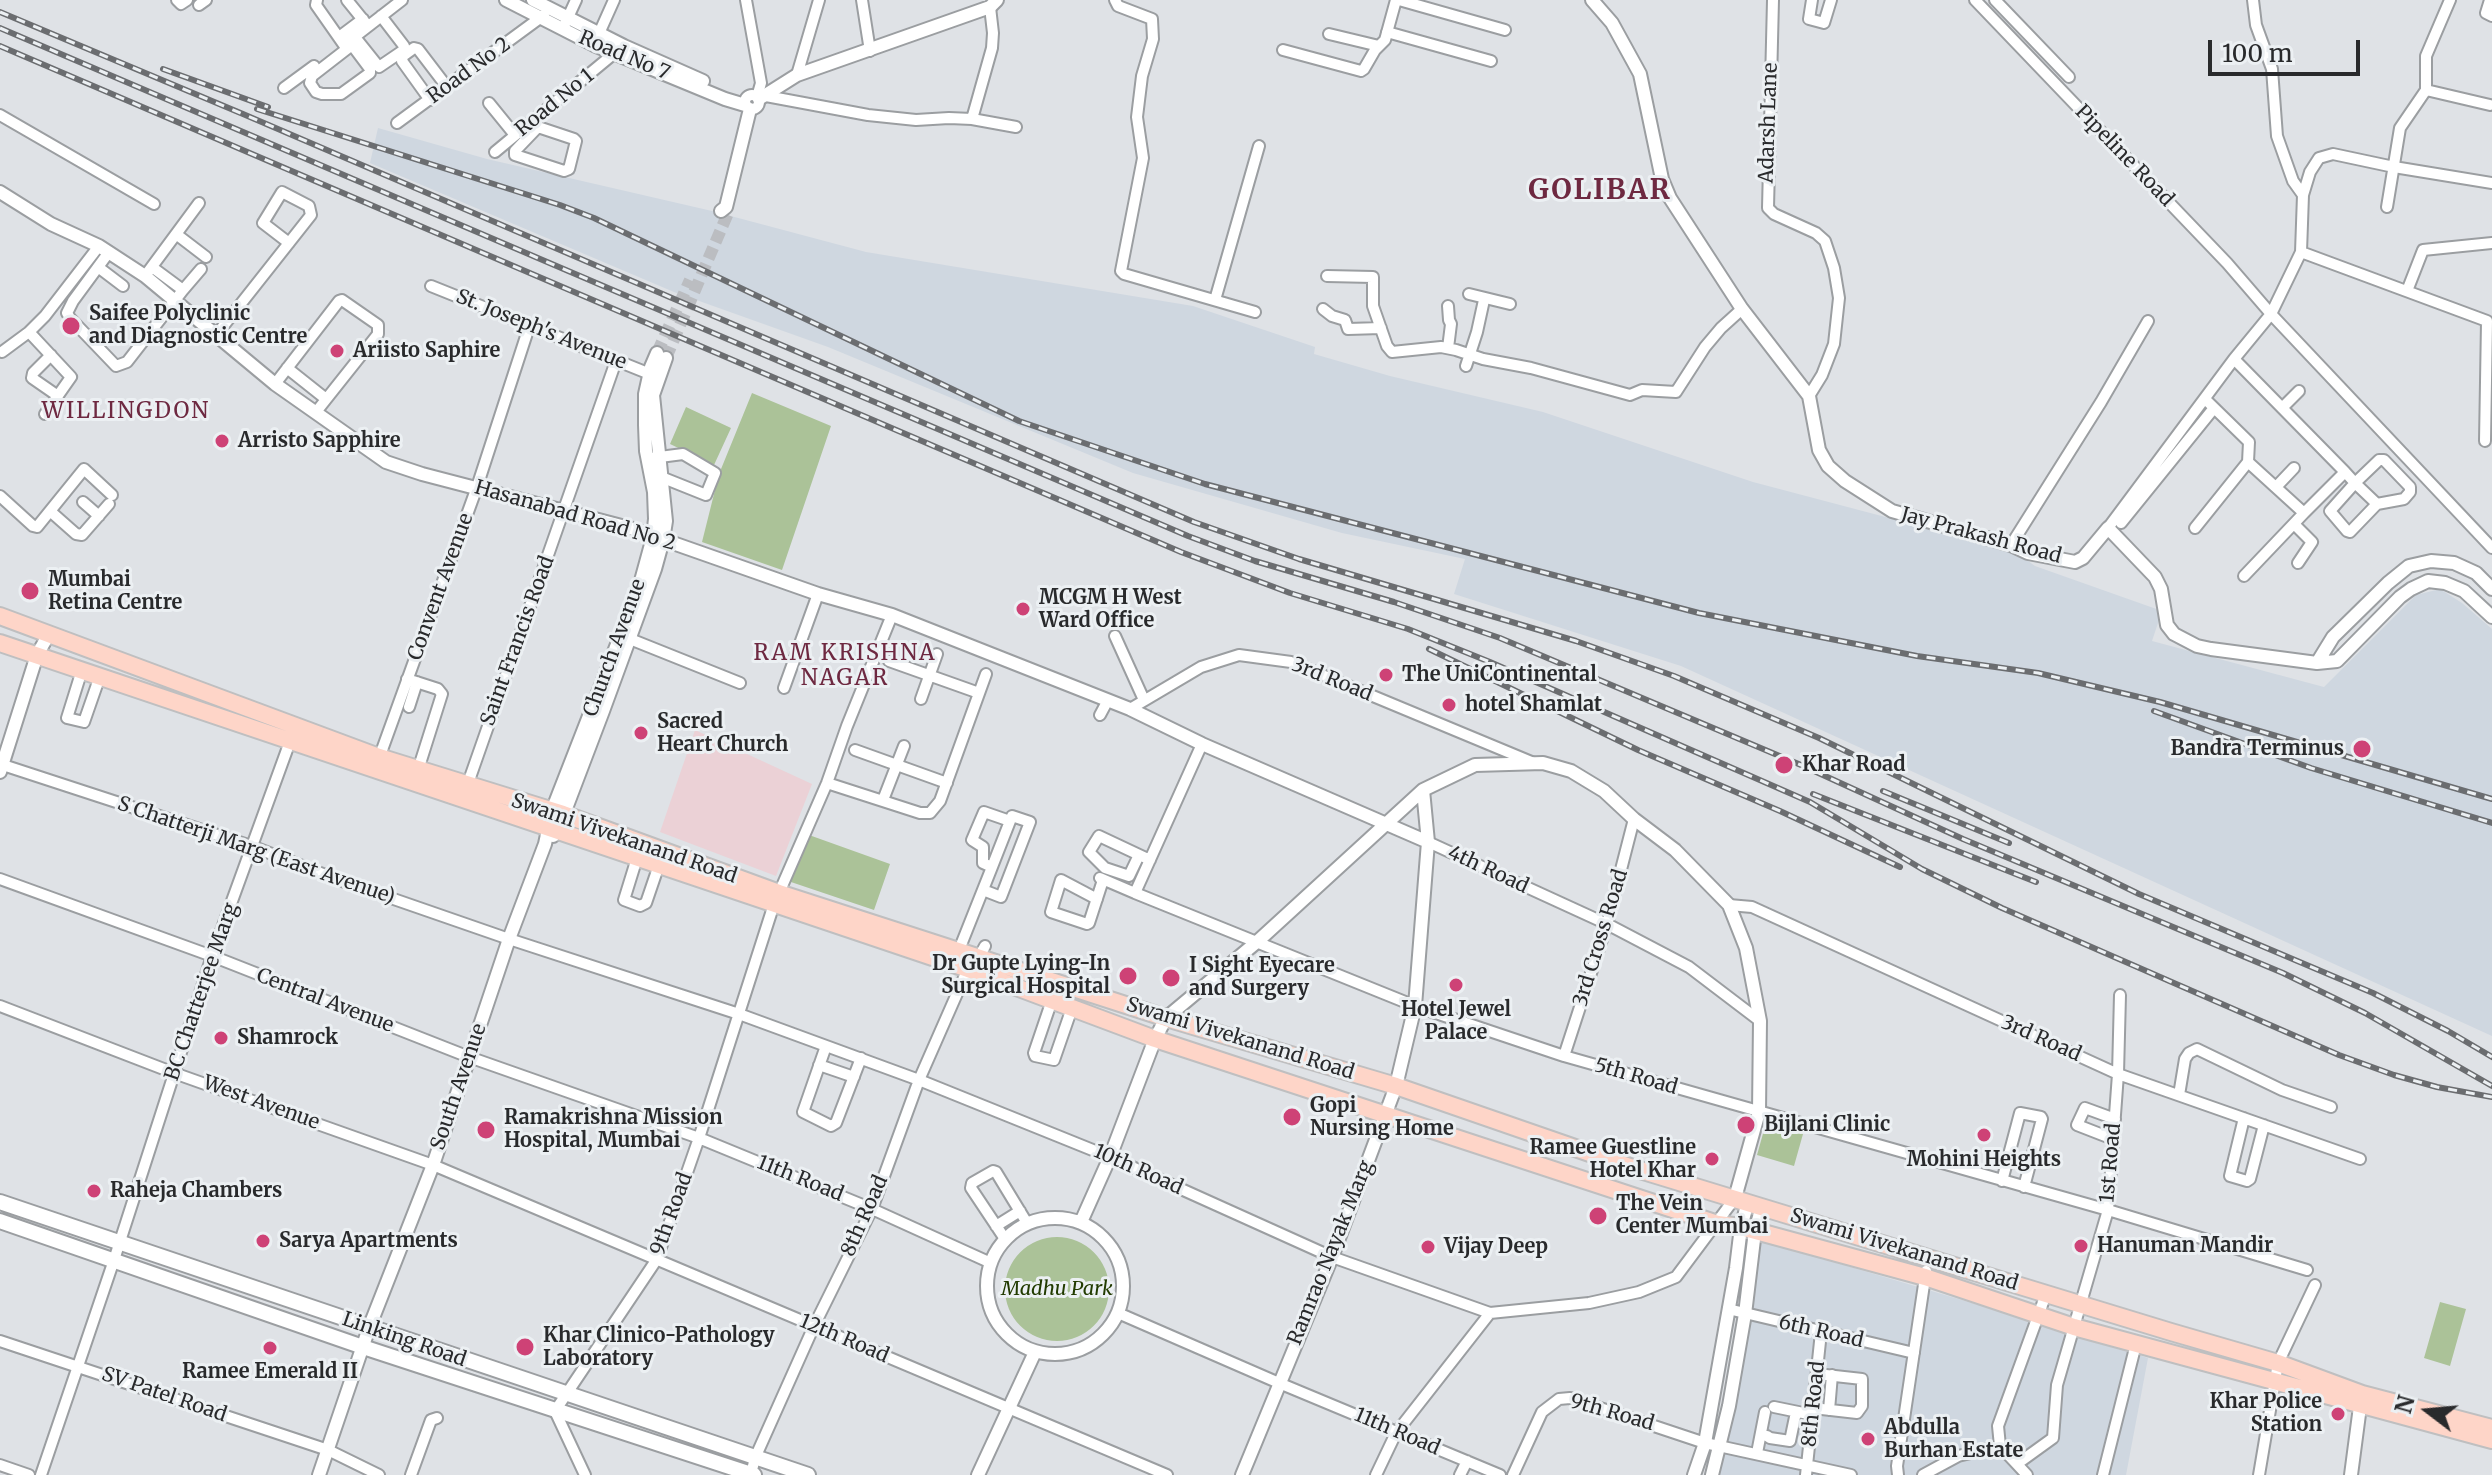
<!DOCTYPE html>
<html>
<head>
<meta charset="utf-8">
<style>
	body { margin:0 }
	#map { position:relative; width:2492px; height:1475px; overflow:hidden; background:#dfe2e6; font-family:Merriweather,serif }
	canvas { display:block }
	.north { position:absolute; left:2388px; top:1371px; width:80px; height:80px; -webkit-text-stroke:6px #ecf0f3; paint-order:stroke; rotate:286deg; font-size:22px; font-weight:700; line-height:32px; text-align:center; color:#292a2c }
	.north::after { content:''; display:block; margin:auto; width:28px; height:36px; background:#292a2c; clip-path:polygon(50% 0,100% 100%,50% 72%,0 100%) }
	.scale { position:absolute; left:2208px; top:40px; width:152px; height:36px; box-sizing:border-box; border:4px solid #292a2c; border-top:0; padding-left:10px; font-size:24px; line-height:28px; white-space:nowrap; color:#292a2c; -webkit-text-stroke:6px #ecf0f3; paint-order:stroke }
</style>
</head>
<body>
<div id="map">
<canvas width="2492" height="1475"></canvas>
<div class="north">N</div>
<div class="scale">100 m</div>
</div>
<script>
const ctx = document.querySelector('canvas').getContext('2d');
ctx.lineJoin = 'round';
function fillPath(path, color) { ctx.fillStyle = color; ctx.fill(path, 'evenodd'); }
const shape = rows => new Path2D(rows.map(r => 'M' + r).join(''));
function trace(path, color, width, dash) { ctx.strokeStyle = color; ctx.lineWidth = width; ctx.lineCap = dash ? 'butt' : 'round'; ctx.setLineDash(dash || []); ctx.stroke(path); }
function label(font, color, halo, rows, align = 'center') {
  ctx.font = font + ' Merriweather,serif'; ctx.lineWidth = 6; ctx.setLineDash([]); ctx.textBaseline = 'middle'; ctx.strokeStyle = halo; ctx.fillStyle = color; for (const [text, x, y, turn = 0] of rows) {
    ctx.save(); ctx.translate(x, y); ctx.rotate((+turn || 0) * Math.PI / 180); ctx.textAlign = isNaN(turn) ? turn : align; if (halo) ctx.strokeText(text, 0, 0); ctx.fillText(text, 0, 0); ctx.restore();
  }
}
fillPath(shape([
	[378,128,487,159,712,211,866,252,1193,306,1315,347,1314,354,1390,376,1543,412,1753,482,2014,551,2035,566,2162,611,2152,641,2324,687,2416,595,2440,589,2462,603,2492,629,2492,1036,1681,666,1454,594,1465,559,1342,533,1133,473,828,347,674,292,370,163],
	[1760,1240,2009,1314,2148,1358,2126,1475,1714,1475]
]), '#cfd7e0');
fillPath(shape([
	[695,730,812,784,776,876,660,832]
]), '#ebd1d6');
fillPath(shape([
	[752,393,831,426,782,570,702,542,719,474],
	[686,407,731,428,714,465,670,444],
	[809,835,890,864,874,910,788,881],
	[1766,1123,1803,1134,1794,1166,1757,1155],
	'1005 1289a52 52 0 1 1 104 0a52 52 0 1 1-104 0Z',
	[2440,1302,2466,1309,2450,1366,2424,1358]
]), '#abc298');
trace(shape([
	[657,353,690,280],
	[666,358,728,213]
]), '#bbbdc1', 12, [12, 6]);
const minor = shape([
	[177,0,181,4,187,0],
	[317,0,316,5,344,45],
	[347,0,368,26],
	[746,0,761,83,757,97],
	[862,0,870,51],
	[1115,0,1118,6,1152,19,1153,39,1142,76,1137,117,1143,158,1121,271,1124,274,1255,312],
	[1399,0,1505,30],
	[1773,0,1768,208,1774,214,1816,233,1825,241,1834,268,1839,298,1834,344,1822,375,1809,396],
	[1812,0,1809,19,1824,23,1831,0],
	[1975,0,2227,263,2271,314,2492,548],
	[1995,0,2069,77],
	[2253,0,2256,25,2272,69,2277,136,2293,181,2303,195],
	[2490,0,2486,13,2492,16],
	[199,5,206,0],
	[565,24,576,0],
	[1387,32,1491,61],
	[1329,34,1379,46],
	[339,37,363,19],
	[355,37,379,67,404,50,404,46,381,16],
	[597,38,614,0],
	[349,41,370,69,370,73,341,94,322,94,316,92,310,83,312,76,352,45],
	[344,45,402,0],
	[1283,50,1361,71,1364,69,1375,50,1385,40,1396,0],
	[797,75,819,0],
	[284,88,314,66],
	[2426,90,2490,105],
	'745 102a7 7 0 1 1 14 0a7 7 0 1 1-14 0Z',
	[766,96,868,115,916,120,949,118,972,119,1016,127],
	[430,100,402,61,403,56,414,48,418,49,447,87],
	[489,103,515,135],
	[0,115,154,204],
	[972,119,992,48,993,33,990,7],
	[397,123,544,15],
	[529,125,538,127,574,139,576,141,569,169,564,171,515,155,515,151,538,127],
	[495,152,617,51],
	[2387,207,2400,128,2426,90,2426,56,2450,0],
	[176,234,206,257],
	[109,252,73,301,67,313,70,318,116,366,127,362,183,290],
	[2301,252,2303,195,2310,172,2319,158,2333,154,2394,167,2492,183],
	[98,267,123,286],
	[156,270,183,290,201,269],
	[145,276,199,203],
	[1327,276,1373,277,1373,306,1387,346,1392,352,1441,347,1456,350,1483,359,1531,368,1630,395,1642,390,1676,392,1705,347,1721,328,1742,309],
	[431,286,650,374],
	[2407,291,2423,250,2492,243],
	[1469,294,1510,304],
	[1215,300,1259,146],
	[1323,309,1332,316,1345,320,1348,329,1381,328],
	[29,332,71,377,45,414],
	[217,334,311,215,309,206,282,192,263,223,289,243],
	[1448,348,1451,324,1449,320,1448,306],
	[2,352,29,332,45,316,99,246],
	[51,355,33,373,32,378,58,396],
	[1466,366,1477,332,1484,300],
	[287,368,326,399],
	[275,384,339,301,342,300,378,325,378,334,316,412],
	[2205,399,2249,442,2248,462,2304,513,2345,472,2234,359],
	[2282,408,2299,391],
	[652,458,683,454,715,473,706,495,661,477],
	[2345,472,2355,483,2377,504,2404,499,2410,492,2410,487,2384,460,2379,460,2355,483,2330,511,2347,531,2350,532,2377,504],
	[2276,487,2294,468],
	[0,496,33,526,37,527,84,469,112,495],
	[83,502,99,516],
	[50,511,76,534,82,535,109,504],
	[2121,523,2214,408],
	[2294,524,2312,542,2298,563],
	[2108,528,2234,359,2271,314,2301,252,2487,321,2485,441],
	[2195,528,2248,462],
	[2011,545,2101,402,2148,321],
	[2244,576,2304,513],
	[1115,636,1144,700],
	[630,639,740,683],
	[889,661,979,693],
	[82,670,67,718,84,722,100,676],
	[407,679,438,689,442,694,418,770],
	[784,688,818,594],
	[921,699,937,654],
	[409,707,417,682],
	[1130,709,1201,667,1239,655,1291,662,1534,763],
	[1100,715,1108,700],
	[1202,744,1135,893,1415,1006,1564,1056,2108,1210,2307,1270],
	[855,750,947,783],
	[378,761,477,487,530,324],
	[3,765,254,847,333,878,509,939,739,1014,919,1080,1110,1157,1332,1257,1490,1313,1589,1303,1639,1292,1676,1277,1735,1198],
	[827,783,920,813,930,813,940,801,986,674],
	[466,789,616,361],
	[883,800,904,746],
	[1428,842,1607,924,1689,967,1760,1021],
	[1139,855,1129,876,1105,868,1089,852,1099,836,1150,860],
	[637,858,624,900,640,906,646,903,661,859],
	[992,867,983,863,983,847,972,840,984,812,1010,821],
	[1100,878,1135,893],
	[0,879,212,956,469,1057,699,1138,872,1209,991,1263],
	[779,893,827,783,847,726,892,615],
	[1097,899,1061,880,1051,912,1087,924,1089,923,1103,880],
	[1729,905,1752,907,2118,1074,2360,1159],
	[959,950,992,867,1012,816,1030,822,1001,897,983,890],
	[979,957,985,946],
	[1052,1000,1034,1053,1035,1056,1054,1060,1072,1008],
	[0,1006,174,1073,433,1165,1167,1475],
	[826,1046,803,1112,831,1126,836,1123,861,1058],
	[1564,1056,1607,924,1634,819],
	[819,1065,854,1077],
	[2179,1095,2185,1059,2189,1053,2197,1049,2282,1090,2331,1107],
	[2244,1118,2230,1176,2247,1181,2250,1179,2264,1125],
	[2113,1139,2077,1125,2085,1108,2115,1119],
	[2002,1181,2020,1113,2041,1117,2042,1119,2024,1187],
	[996,1226,1020,1211],
	[1005,1239,971,1188,972,1183,993,1171,996,1172,1027,1223],
	[1728,1309,1914,1353],
	[1118,1313,1279,1383,1500,1475],
	[0,1341,328,1450,379,1475],
	[1774,1407,1813,1415],
	[1813,1408,1857,1413,1862,1406,1862,1379,1817,1374],
	[1829,1410,1832,1375],
	[1767,1436,1770,1438,1790,1441,1795,1417],
	[2000,1446,1998,1426,2046,1294],
	[2000,1446,2027,1475],
	[1757,1453,1765,1412],
	[2017,1464,2053,1438,2057,1385,2108,1210,2118,1074,2120,995],
	[0,1465,29,1475],
	[751,1474,755,1458,814,1326,872,1209,919,1080,970,964],
	[41,1475,114,1260,212,956,292,736],
	[411,1475,431,1420,437,1418],
	[585,1475,555,1411,657,1259,699,1138,774,904],
	[1376,1475,1396,1433,1490,1313],
	[1460,1475,1467,1461],
	[1513,1475,1542,1412,1559,1399,1570,1398,1705,1443,1851,1475],
	[1806,1475,1821,1332],
	[1898,1475,1897,1466,1926,1271],
	[1923,1475,1958,1456,2000,1446],
	[2103,1475,2136,1344],
	[2259,1475,2278,1363,2315,1285]
]);
const tertiary = shape([
	[506,0,594,45,725,99,745,105],
	[533,0,624,46,703,81],
	[1592,0,1612,23,1640,74,1662,179,1670,198,1742,309,1809,396,1819,450,1828,466,1845,481,1892,511,2011,545,2028,553,2075,562,2083,558,2108,528,2155,577,2161,589,2167,625,2174,634,2197,646,2211,649,2317,663,2337,661,2400,597,2411,589,2428,581,2445,583,2464,591,2492,617],
	[759,99,797,75,990,7,997,0],
	[0,192,51,224,99,246,145,276,275,384,386,462,422,474,633,529,818,594,892,615,1130,709,1202,744,1428,842],
	[721,211,726,207,750,109],
	[2317,663,2333,637,2388,583,2409,566,2431,561,2454,563,2476,573,2492,589],
	[0,772,37,655,49,634],
	[553,836,557,832,603,711,655,569,663,540,666,521,653,395,666,358],
	'987 1286a68 68 0 1 1 136 0a68 68 0 1 1-136 0Z',
	[1081,1222,1110,1157,1155,1039,1166,1018,1258,941,1423,790,1475,765,1543,763,1571,771,1604,791,1634,819,1675,850,1729,905,1746,948,1760,1021,1759,1112,1735,1198],
	[319,1475,369,1328,433,1165,509,939,545,844,552,811,639,588,653,537,655,519,654,492,646,451,645,425,645,394,651,367,657,353],
	[978,1475,1035,1352],
	[1242,1475,1332,1257,1396,1086,1415,1006,1428,842,1423,790],
	[1694,1475,1705,1443,1736,1268,1741,1227,1748,1202],
	[1712,1475,1729,1406,1745,1314,1755,1231,1762,1206],
	[2351,1475,2361,1399]
]);
const secondary = shape([
	[0,1202,808,1475],
	[0,1221,363,1347,754,1475]
]);
const primary = shape([
	[0,616,379,757,563,814,779,893,1166,1018,1396,1086,1630,1167,2171,1332,2278,1363,2362,1394,2492,1428],
	[0,643,968,969,1155,1039,1718,1224,1741,1227,1925,1277,2074,1327,2492,1440]
]);
trace(minor, '#9b9ea1', 14);
trace(tertiary, '#9b9ea1', 16);
trace(secondary, '#9b9ea1', 18);
trace(primary, '#bfbfc0', 20);
trace(minor, '#fff', 10);
trace(tertiary, '#fff', 12);
trace(secondary, '#fff', 14);
trace(primary, '#fed5c8', 16);
const rail = shape([
	[0,12,243,114,1194,522,1299,559,1576,641,1674,676,1819,738,2139,894,2373,993,2448,1031,2492,1057],
	[0,28,1188,536,1255,561,1394,602,1500,638,1801,765,1963,839,2283,973,2365,1013,2492,1086],
	[0,46,1181,552,1290,593,1408,629,1490,662,1810,802,1922,869,2002,908,2339,1055,2394,1075,2437,1087,2492,1097],
	[163,69,268,107],
	[257,109,560,205,594,218,1019,421,1205,484,1699,613,1917,656,2038,673,2160,702,2492,799],
	[1429,649,1638,750,1780,811,1900,867],
	[2154,711,2311,768,2492,823],
	[1883,791,2009,843],
	[1813,794,2036,882]
]);
trace(rail, '#6b6d70', 6);
trace(rail, '#ecf0f3', 3, [9]);
for (const [x, y, r, color] of [
	[71,326,10,"#ce4276"],
	[337,351,8,"#ce4276"],
	[222,441,8,"#ce4276"],
	[30,591,10,"#ce4276"],
	[1023,609,8,"#ce4276"],
	[1386,675,8,"#ce4276"],
	[1449,705,8,"#ce4276"],
	[641,733,8,"#ce4276"],
	[2362,749,10,"#ce4276"],
	[1784,765,10,"#ce4276"],
	[1128,976,10,"#ce4276"],
	[1171,978,10,"#ce4276"],
	[1456,985,8,"#ce4276"],
	[221,1038,8,"#ce4276"],
	[1292,1117,10,"#ce4276"],
	[1746,1125,10,"#ce4276"],
	[486,1130,10,"#ce4276"],
	[1984,1135,8,"#ce4276"],
	[1712,1159,8,"#ce4276"],
	[94,1191,8,"#ce4276"],
	[1598,1216,10,"#ce4276"],
	[263,1241,8,"#ce4276"],
	[2081,1246,8,"#ce4276"],
	[1428,1247,8,"#ce4276"],
	[525,1347,10,"#ce4276"],
	[270,1348,8,"#ce4276"],
	[2338,1414,8,"#ce4276"],
	[1868,1439,8,"#ce4276"]
]) { const dot = new Path2D(); dot.arc(x, y, r, 0, 2 * Math.PI); ctx.fillStyle = color; ctx.fill(dot); trace(dot, '#ecf0f3', 3); }
label('20px', '#292a2c', '#ecf0f3', [
	["Road No 7",624,56,23],
	["Road No 2",469,71,-36],
	["Road No 1",555,103,-39],
	["Adarsh Lane",1769,123,-88],
	["Pipeline Road",2124,156,46],
	["St. Joseph's Avenue",541,330,22],
	["Hasanabad Road No 2",575,516,16],
	["Jay Prakash Road",1981,536,15],
	["Convent Avenue",441,587,-70],
	["Saint Francis Road",518,641,-70],
	["Church Avenue",615,648,-70],
	["3rd Road",1332,680,22],
	["Swami Vivekanand Road",624,839,19],
	["S Chatterji Marg (East Avenue)",256,851,19],
	["4th Road",1488,870,25],
	["3rd Cross Road",1601,938,-73],
	["BC Chatterjee Marg",202,992,-71],
	["Central Avenue",325,1001,21],
	["Swami Vivekanand Road",1240,1039,17],
	["3rd Road",2041,1039,24],
	["5th Road",1636,1077,16],
	["South Avenue",459,1087,-71],
	["West Avenue",261,1103,20],
	["1st Road",2111,1163,-85],
	["10th Road",1138,1170,24],
	["11th Road",800,1179,22],
	["9th Road",672,1214,-70],
	["8th Road",865,1216,-66],
	["Swami Vivekanand Road",1904,1250,17],
	["Ramrao Nayak Marg",1331,1253,-68],
	["6th Road",1821,1332,13],
	["12th Road",844,1339,23],
	["Linking Road",404,1340,19],
	["SV Patel Road",164,1395,19],
	["8th Road",1814,1404,-84],
	["9th Road",1612,1413,16],
	["11th Road",1397,1432,23]
]);
label('bold 20px', '#292a2c', '#ecf0f3', [
	["Saifee Polyclinic",89,314],
	["and Diagnostic Centre",89,337],
	["Ariisto Saphire",353,351],
	["Arristo Sapphire",238,441],
	["Mumbai",48,580],
	["Retina Centre",48,603],
	["MCGM H West",1039,598],
	["Ward Office",1039,621],
	["The UniContinental",1402,675],
	["hotel Shamlat",1465,705],
	["Sacred",657,722],
	["Heart Church",657,745],
	["Bandra Terminus",2344,749,"right"],
	["Khar Road",1802,765],
	["Dr Gupte Lying-In",1110,964,"right"],
	["Surgical Hospital",1110,987,"right"],
	["I Sight Eyecare",1189,966],
	["and Surgery",1189,989],
	["Hotel Jewel",1456,1010,"center"],
	["Palace",1456,1033,"center"],
	["Shamrock",237,1038],
	["Gopi",1310,1106],
	["Nursing Home",1310,1129],
	["Ramakrishna Mission",504,1118],
	["Hospital, Mumbai",504,1141],
	["Bijlani Clinic",1764,1125],
	["Ramee Guestline",1696,1148,"right"],
	["Hotel Khar",1696,1171,"right"],
	["Mohini Heights",1984,1160,"center"],
	["Raheja Chambers",110,1191],
	["The Vein",1616,1204],
	["Center Mumbai",1616,1227],
	["Sarya Apartments",279,1241],
	["Hanuman Mandir",2097,1246],
	["Vijay Deep",1444,1247],
	["Khar Clinico-Pathology",543,1336],
	["Laboratory",543,1359],
	["Ramee Emerald II",270,1372,"center"],
	["Khar Police",2322,1402,"right"],
	["Station",2322,1425,"right"],
	["Abdulla",1884,1428],
	["Burhan Estate",1884,1451]
], 'left');
label('italic 20px', '#223b00', '#ecf0f3', [
	["Madhu Park",1057,1289]
]);
ctx.letterSpacing = '2px';
label('22px', '#6e2941', '#ecf0f3', [
	["WILLINGDON",126,412],
	["RAM KRISHNA",845,654],
	["NAGAR",845,679]
]);
ctx.letterSpacing = '0px';
ctx.letterSpacing = '2px';
label('bold 28px', '#6e2941', '#ecf0f3', [
	["GOLIBAR",1600,191]
]);
ctx.letterSpacing = '0px';
</script>
</body>
</html>
